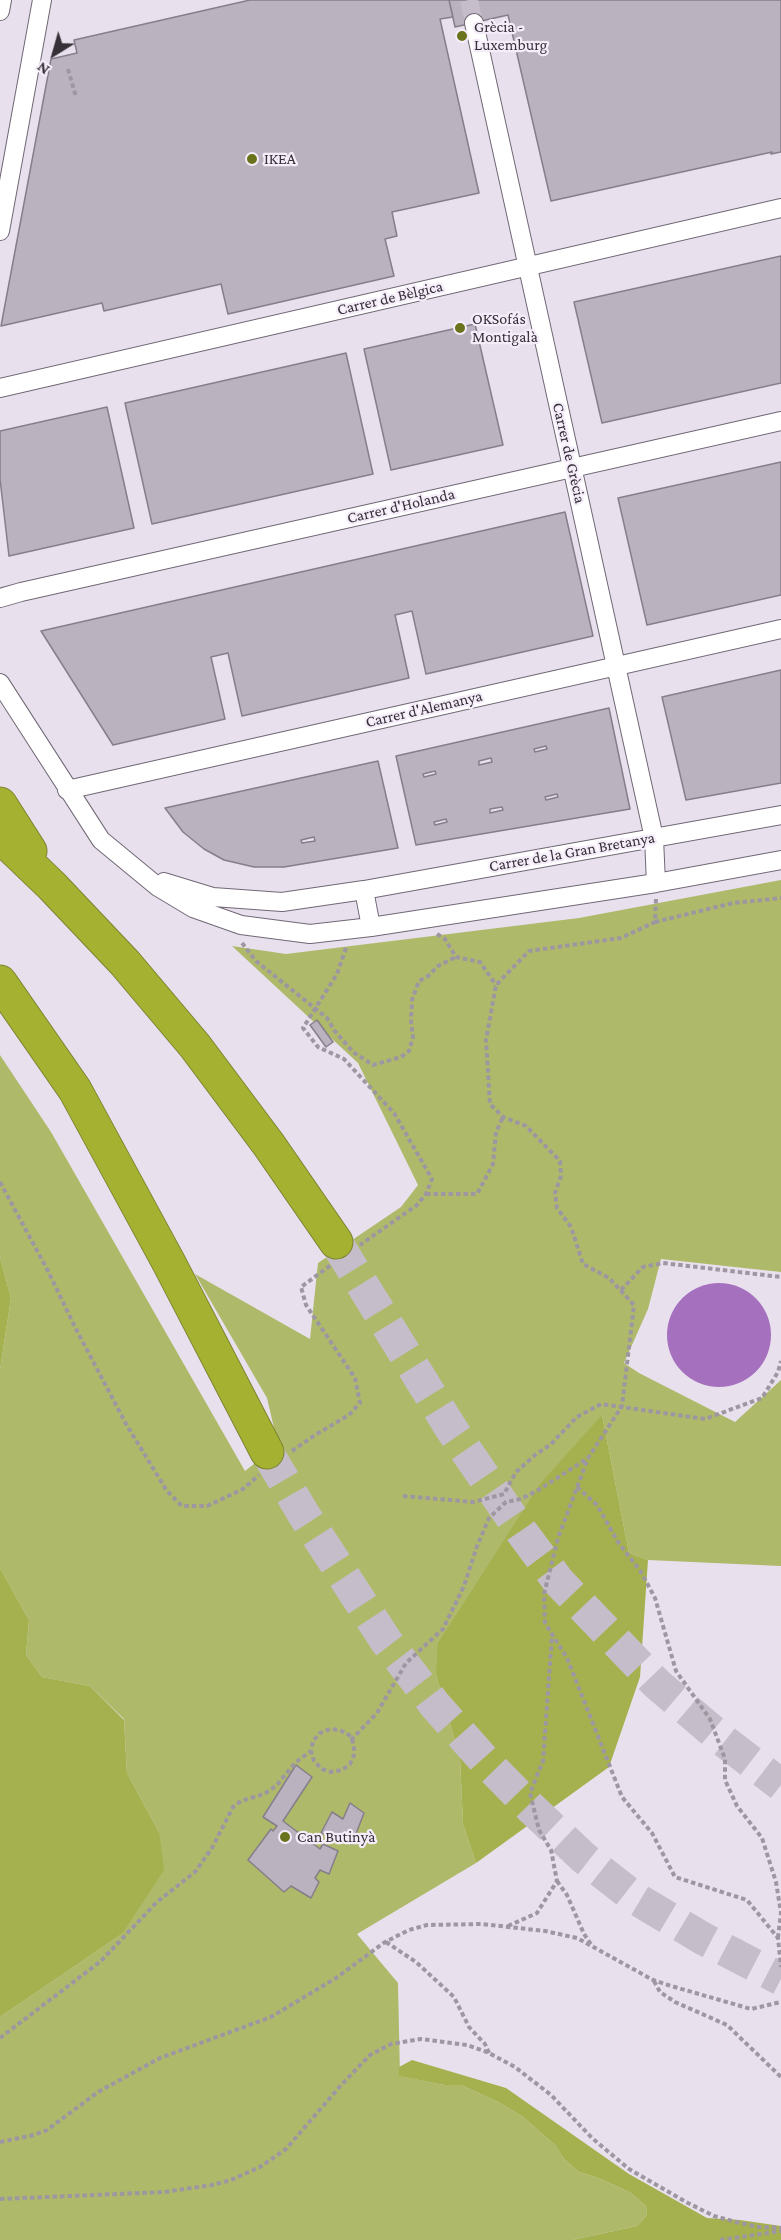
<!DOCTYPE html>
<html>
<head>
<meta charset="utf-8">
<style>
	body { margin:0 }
	#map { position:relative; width:781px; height:2240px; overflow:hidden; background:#e9e0ee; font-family:"Crimson Pro",serif }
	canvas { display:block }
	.north { position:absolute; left:24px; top:24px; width:60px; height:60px; -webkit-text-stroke:4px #f6edfb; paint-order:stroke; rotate:217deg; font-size:16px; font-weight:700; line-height:24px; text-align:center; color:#353136 }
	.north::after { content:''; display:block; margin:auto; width:21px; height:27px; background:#353136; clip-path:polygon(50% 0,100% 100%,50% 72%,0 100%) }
</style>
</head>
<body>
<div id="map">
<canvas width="781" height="2240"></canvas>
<div class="north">N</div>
</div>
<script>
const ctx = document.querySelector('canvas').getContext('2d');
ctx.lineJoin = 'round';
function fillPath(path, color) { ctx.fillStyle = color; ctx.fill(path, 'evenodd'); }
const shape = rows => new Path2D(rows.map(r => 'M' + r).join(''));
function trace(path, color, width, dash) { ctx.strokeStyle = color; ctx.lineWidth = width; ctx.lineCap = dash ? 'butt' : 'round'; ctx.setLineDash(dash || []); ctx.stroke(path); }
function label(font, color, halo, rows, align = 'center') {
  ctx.font = font + ' "Crimson Pro",serif'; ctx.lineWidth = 4.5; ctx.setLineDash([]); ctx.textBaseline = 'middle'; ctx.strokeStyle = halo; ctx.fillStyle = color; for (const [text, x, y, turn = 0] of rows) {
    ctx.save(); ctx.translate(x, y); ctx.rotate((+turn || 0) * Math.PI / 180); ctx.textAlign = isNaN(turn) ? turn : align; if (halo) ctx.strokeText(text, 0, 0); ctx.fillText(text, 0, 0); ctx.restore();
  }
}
fillPath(shape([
	[781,880,781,1272,661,1259,648,1309,624,1363,639,1373,735,1422,781,1380,781,1566,648,1560,629,1553,602,1415,436,1675,460,1758,463,1824,476,1863,357,1934,398,1983,400,2076,444,2085,461,2085,500,2103,523,2117,555,2145,564,2159,579,2172,601,2179,631,2193,646,2206,647,2215,637,2226,572,2240,0,2240,0,2017,122,1934,159,1832,127,1773,124,1719,90,1686,42,1677,26,1655,29,1620,0,1568,0,1370,11,1298,0,1257,0,1055,51,1132,245,1471,278,1445,267,1398,195,1274,310,1339,318,1263,401,1207,418,1185,358,1063,232,946,286,954,579,918]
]), '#aeb96a');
fillPath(shape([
	[0,1257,11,1298,0,1370],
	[602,1415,629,1553,648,1560,640,1677,609,1767,476,1863,463,1824,460,1758,436,1675,438,1643,540,1484],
	[0,1568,29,1620,26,1655,42,1677,90,1686,124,1720,127,1773,159,1832,164,1870,122,1934,0,2017],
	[412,2060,506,2088,629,2174,707,2218,740,2220,781,2226,781,2240,572,2240,637,2226,647,2215,646,2206,631,2193,601,2179,579,2172,564,2159,555,2145,523,2117,500,2103,461,2085,444,2085,399,2076,399,2067]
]), '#a5b14e');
fillPath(shape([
	'667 1335a52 52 0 1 1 104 0a52 52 0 1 1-104 0Z'
]), '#a570bd');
const building = shape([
	[250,0,449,0,453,17,440,19,479,193,392,212,397,236,385,239,394,276,228,314,221,284,104,311,102,303,1,326,51,59,77,53,74,40,250,0],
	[449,0,781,0,781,152,771,154,772,152,551,201,508,15,455,27,449,0],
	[781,256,781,383,602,423,574,302,781,256],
	[475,324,503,445,391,470,364,349,475,324],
	[346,353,373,474,152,524,125,403,346,353],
	[107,407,134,528,9,556,0,479,0,431,107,407],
	[781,462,781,595,647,625,618,498,781,462],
	[565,512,593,636,426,674,412,611,395,615,409,678,242,716,228,653,211,657,225,719,113,745,41,631,565,512],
	[781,670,781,783,686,800,662,697,781,670],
	[609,708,630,809,416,845,396,756,609,708],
	[546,746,547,749,535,752,534,749,546,746],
	[491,758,492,762,479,765,479,761,491,758],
	[435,771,436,774,424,777,423,774,435,771],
	[557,794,558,797,546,800,545,797,557,794],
	[502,807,503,810,490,813,490,809,502,807],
	[446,819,447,822,435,825,434,822,446,819],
	[378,761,398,848,284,867,254,867,224,860,204,849,183,832,165,808,378,761],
	[314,837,315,841,302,843,301,840,314,837],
	[317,1020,333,1042,326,1047,310,1025,317,1020],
	[296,1765,312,1777,283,1821,320,1849,323,1844,338,1851,329,1874,320,1870,315,1878,319,1882,311,1898,291,1886,284,1892,248,1860,271,1829,273,1831,277,1826,263,1817,296,1765],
	[350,1803,364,1813,352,1844,321,1833,332,1812,343,1819,350,1803]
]);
fillPath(building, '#bbb2bf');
trace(building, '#867e8b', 1.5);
trace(shape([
	[469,0,474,23]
]), '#c5bdc9', 18, [18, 9]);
trace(shape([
	[336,1242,452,1430,521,1531,559,1582,657,1684,724,1741,781,1785],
	[267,1452,304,1515,386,1641,435,1705,485,1761,531,1808,584,1858,635,1898,702,1938,781,1979]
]), '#c5bdc9', 33, [33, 16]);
const street = shape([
	[0,11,2,0],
	[474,23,654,838,656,883],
	[0,231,42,0],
	[0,388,781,208],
	[0,598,21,592,781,421],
	[0,683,101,840,158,887,193,908,241,925,310,934,371,927,656,883,781,860],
	[67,790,781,629],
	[164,882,213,897,282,902,364,890,781,815],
	[364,890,371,927]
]);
const highway = shape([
	[0,804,30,851],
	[0,836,52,886,125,963,195,1046,269,1145,336,1242],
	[0,982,75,1090,169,1263,267,1452]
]);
trace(street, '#716875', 20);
trace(highway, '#7d8433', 35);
trace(shape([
	[68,69,76,97],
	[656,899,655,922,621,938,529,951,496,985,486,1040,490,1104,503,1117,526,1126,560,1161,561,1176,555,1193,557,1208,571,1227,583,1264,609,1278,634,1305,622,1406,588,1458,558,1538,544,1594,545,1623,567,1658,622,1797,652,1833,675,1877,747,1900,778,1938,781,1967],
	[655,922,733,903,781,898],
	[437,934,445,939,456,957,480,962,496,985],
	[242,943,256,961,327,1018,334,1030,353,1052,373,1065,401,1057,409,1051,413,1037,411,1021,412,1000,419,981,428,976,438,966,456,957],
	[346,948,337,974,303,1028,318,1047,344,1059,394,1113,432,1179,426,1194,417,1205,360,1245],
	[0,1182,48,1271,76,1329,126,1424,167,1491,182,1506,207,1506,243,1489,259,1475],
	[426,1194,477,1194,493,1164,496,1132,503,1117],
	[621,1290,643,1267,663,1263,781,1277],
	[292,1451,315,1435,349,1415,360,1403,355,1378,306,1305,301,1287,331,1265],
	[577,1487,597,1505,618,1542,641,1572,655,1598,676,1671,710,1719,725,1759,725,1780,737,1806,762,1838,776,1882,781,1913,778,1937],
	[403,1496,473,1502,504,1494,516,1472,535,1455,550,1445,577,1417,601,1404,705,1419,762,1398,778,1372,781,1361],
	[351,1740,377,1713,406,1663,443,1629,464,1586,477,1546,489,1518,506,1502,521,1499,540,1489,588,1458],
	[557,1881,567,1895,584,1934,592,1946],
	[508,1926,537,1913,557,1881,551,1850,539,1830,530,1793,543,1761,552,1635],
	[386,1942,416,1962,454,1997,469,2027,485,2044,489,2053],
	[654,1981,660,1992,675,2002,727,2025,781,2077],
	[0,2038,101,1961,157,1902,195,1872,212,1848,233,1807,241,1801,264,1794,276,1786,296,1762,311,1751,313,1741,320,1733,330,1729,340,1730,349,1735,354,1744,354,1755,350,1764,342,1770,331,1772,322,1769,314,1761,311,1751],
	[0,2142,34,2135,47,2130,98,2092,160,2058,271,2017,336,1978,385,1942,409,1930,427,1925,482,1924,545,1931,577,1938,653,1980,668,1985,751,2009,781,2002],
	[0,2199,164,2192,212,2185,231,2180,260,2167,286,2149,342,2084,370,2055,391,2044,421,2039,467,2045,487,2052,515,2067,551,2095,592,2138,629,2169,688,2203,714,2216,736,2222,759,2227,781,2228],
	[720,2240,781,2231]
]), '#9e97a1', 4, [4.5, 3]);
trace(street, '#fff', 18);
trace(highway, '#a4b131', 33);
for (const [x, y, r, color] of [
	[462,36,6,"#69731c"],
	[252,159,6,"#69731c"],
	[460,328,6,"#69731c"],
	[285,1837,6,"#69731c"]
]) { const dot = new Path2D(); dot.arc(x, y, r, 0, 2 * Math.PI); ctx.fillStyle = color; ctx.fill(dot); trace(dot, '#f6edfb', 2); }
label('16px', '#353136', '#f6edfb', [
	["Grècia -",474,27],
	["Luxemburg",474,45],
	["IKEA",264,159],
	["OKSofás",472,319],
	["Montigalà",472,337],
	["Can Butinyà",297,1837]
], 'left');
label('16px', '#353136', '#f6edfb', [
	["Carrer de Bèlgica",390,298,-13],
	["Carrer de Grècia",569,453,77],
	["Carrer d'Holanda",401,506,-13],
	["Carrer d'Alemanya",424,709,-13],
	["Carrer de la Gran Bretanya",572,852,-10]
]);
</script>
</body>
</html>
